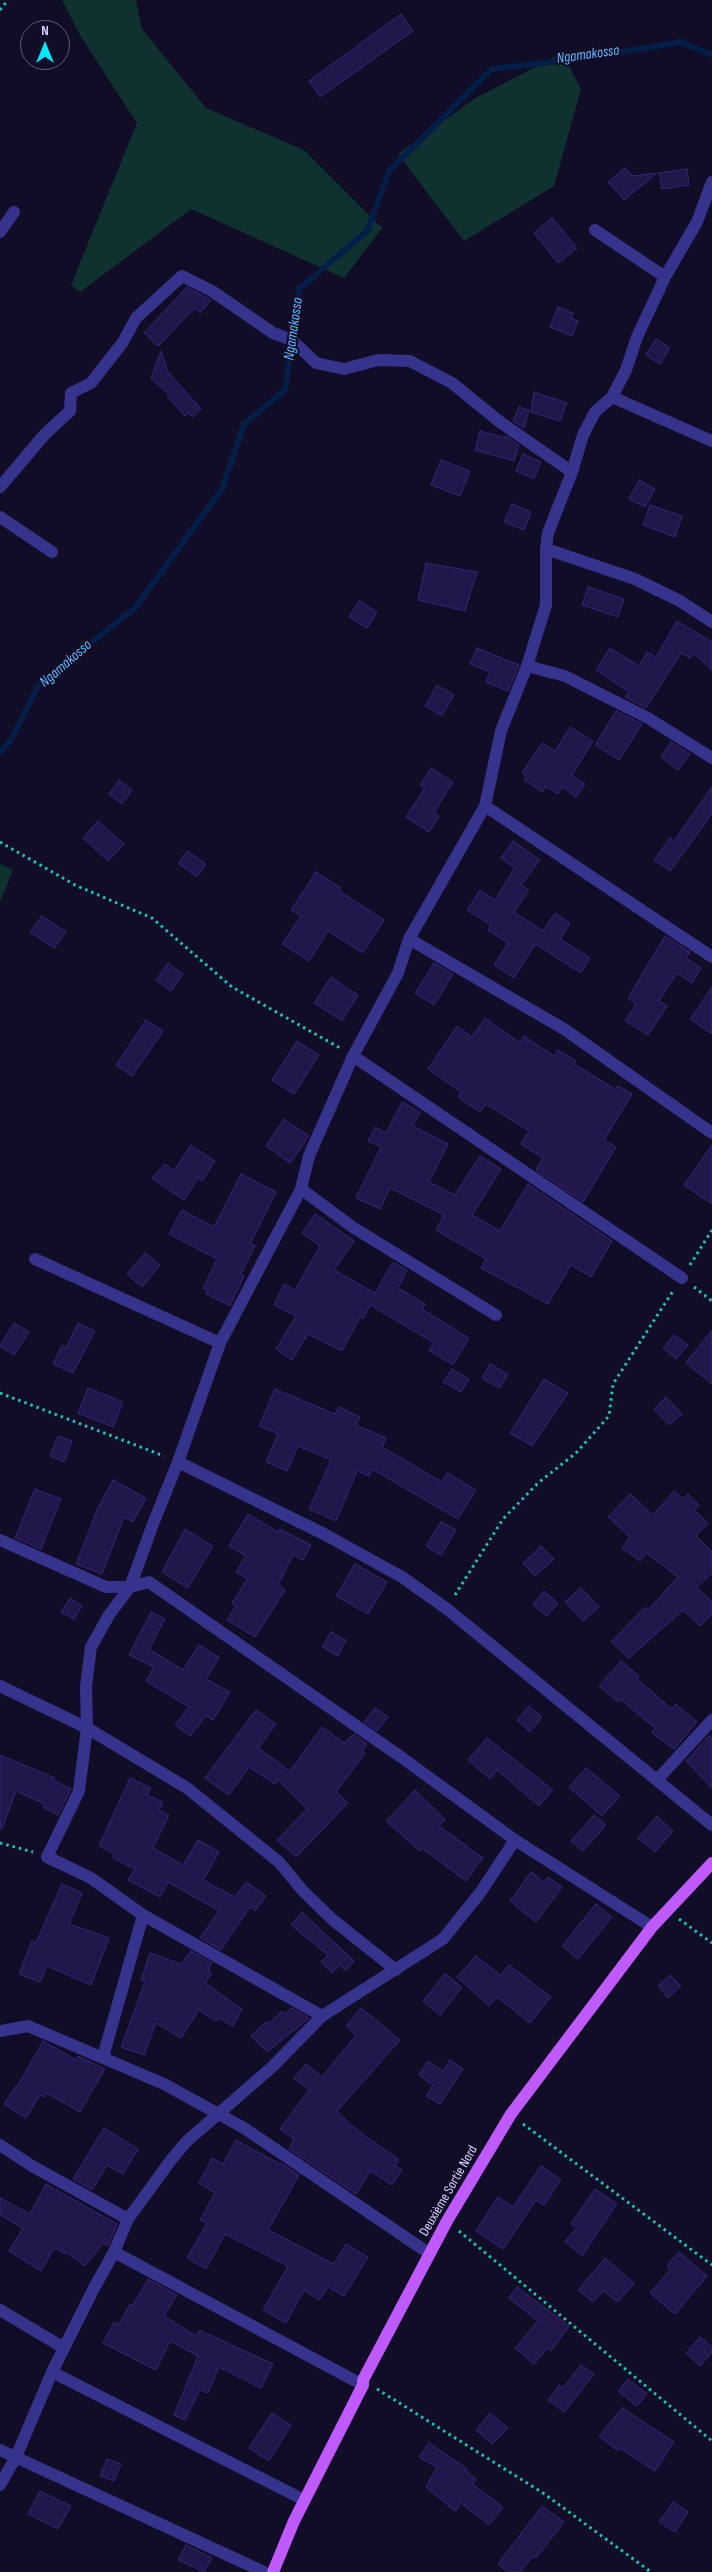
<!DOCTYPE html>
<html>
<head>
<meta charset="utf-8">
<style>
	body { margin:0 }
	#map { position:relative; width:712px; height:2572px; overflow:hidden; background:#110d27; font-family:"Sofia Sans Condensed",sans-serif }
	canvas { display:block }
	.north { position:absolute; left:20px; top:20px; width:50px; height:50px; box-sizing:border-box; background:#110d27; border:1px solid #605c7d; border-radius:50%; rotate:0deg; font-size:14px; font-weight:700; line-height:20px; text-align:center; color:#d7d3ff }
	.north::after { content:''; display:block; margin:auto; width:18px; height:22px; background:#00e7fe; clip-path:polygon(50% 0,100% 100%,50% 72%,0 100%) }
</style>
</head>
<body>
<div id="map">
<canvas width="712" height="2572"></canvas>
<div class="north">N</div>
</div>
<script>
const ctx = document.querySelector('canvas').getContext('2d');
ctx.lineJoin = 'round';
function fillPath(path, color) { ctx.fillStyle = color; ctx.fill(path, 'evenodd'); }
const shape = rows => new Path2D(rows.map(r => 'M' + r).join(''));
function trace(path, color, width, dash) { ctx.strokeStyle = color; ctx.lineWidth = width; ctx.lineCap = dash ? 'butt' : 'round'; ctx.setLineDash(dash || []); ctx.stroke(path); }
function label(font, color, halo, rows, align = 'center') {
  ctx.font = font + ' "Sofia Sans Condensed",sans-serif'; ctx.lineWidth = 4.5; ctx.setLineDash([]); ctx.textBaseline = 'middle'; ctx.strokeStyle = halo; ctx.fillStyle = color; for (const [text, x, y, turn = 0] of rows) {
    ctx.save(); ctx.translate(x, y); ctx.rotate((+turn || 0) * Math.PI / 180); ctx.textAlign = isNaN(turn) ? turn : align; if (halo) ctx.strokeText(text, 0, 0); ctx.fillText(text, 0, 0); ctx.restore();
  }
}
fillPath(shape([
	[62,0,136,0,142,29,206,108,304,150,382,228,344,278,191,209,80,292,71,285,137,123,81,37],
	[562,53,581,89,554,186,464,241,398,154,474,99],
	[0,864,13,870,0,902]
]), '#0f3230');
trace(shape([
	[0,752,11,740,39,684,135,608,222,489,244,424,285,390,299,289,367,231,390,170,492,69,592,57,681,42,712,55]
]), '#051e48', 6);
const building = shape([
	[401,14,413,31,320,97,309,81,401,14],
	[625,168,633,176,657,173,624,200,608,182,625,168],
	[687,169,689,185,662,189,659,173,687,169],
	[552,218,577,248,558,263,534,233,552,218],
	[187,287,211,300,200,313,195,308,158,346,144,333,187,287],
	[558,307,573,313,571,318,578,321,572,336,550,327,558,307],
	[656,339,670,348,660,364,646,355,656,339],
	[161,351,168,372,201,409,193,417,188,413,185,416,167,396,169,395,151,378,161,351],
	[534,392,567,403,560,421,531,412,534,392],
	[519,407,529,410,524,428,513,421,519,407],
	[480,431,506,438,506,436,519,445,514,461,475,450,480,431],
	[523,454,541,462,534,479,516,471,523,454],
	[441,460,470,471,460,496,431,485,441,460],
	[639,480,655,489,645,507,629,499,639,480],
	[512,504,531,512,524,530,504,522,512,504],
	[650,505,682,516,675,537,643,525,650,505],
	[426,563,477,572,465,611,418,600,426,563],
	[588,587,624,599,618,617,582,605,588,587],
	[359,601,377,612,367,628,349,617,359,601],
	[677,621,712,642,712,670,693,653,690,658,681,653,646,708,625,697,629,692,596,670,610,648,639,666,647,652,656,657,677,621],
	[477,648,519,665,508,691,486,682,490,672,470,664,477,648],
	[437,685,454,695,442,716,425,706,437,685],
	[616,711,642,724,619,760,595,745,616,711],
	[570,727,593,741,572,775,585,784,576,797,562,787,558,794,546,786,542,792,524,780,526,776,522,773,542,743,555,751,570,727],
	[671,742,690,754,678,770,661,757,671,742],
	[431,768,453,782,434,812,439,816,429,832,406,817,425,788,420,785,431,768],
	[119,780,132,790,122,804,109,794,119,780],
	[712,787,712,814,670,871,654,860,670,838,674,841,712,787],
	[98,821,124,844,108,861,83,838,98,821],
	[513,841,540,860,521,885,529,890,514,912,543,931,555,913,570,923,560,939,590,958,581,973,535,944,514,978,494,965,508,943,488,930,491,925,467,910,480,890,495,900,515,868,501,858,513,841],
	[187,851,206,864,197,877,178,863,187,851],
	[316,872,341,888,339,891,384,920,363,953,328,931,309,961,282,944,301,916,291,910,316,872],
	[42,916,66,932,54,948,30,932,42,916],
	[665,936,690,952,686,958,701,968,692,983,677,973,659,1001,667,1006,648,1035,625,1021,636,1004,628,998,665,936],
	[168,963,183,974,171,991,156,980,168,963],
	[434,963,453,974,434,1005,415,993,434,963],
	[331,977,358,995,342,1021,314,1003,331,977],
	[712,987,712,1034,690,1019,712,987],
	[485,1018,520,1043,524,1036,554,1056,558,1050,576,1061,574,1064,615,1089,618,1086,632,1094,604,1140,616,1147,583,1202,536,1170,543,1158,521,1144,529,1131,486,1104,480,1112,458,1097,461,1092,428,1069,457,1026,472,1037,485,1018],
	[146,1020,163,1031,132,1076,116,1065,146,1020],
	[297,1041,319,1055,294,1094,272,1080,297,1041],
	[402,1102,420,1112,413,1126,448,1144,429,1182,455,1195,480,1156,501,1169,472,1215,500,1231,528,1184,612,1241,591,1277,571,1265,548,1304,481,1268,486,1259,436,1230,444,1215,390,1188,380,1209,356,1198,381,1147,368,1141,375,1127,386,1133,402,1102],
	[284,1119,309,1136,290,1163,266,1146,284,1119],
	[191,1145,215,1161,202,1181,198,1178,184,1200,152,1178,165,1164,174,1171,191,1145],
	[712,1145,712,1204,684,1185,712,1145],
	[241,1174,276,1192,250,1244,255,1246,241,1274,244,1276,230,1306,206,1294,207,1291,203,1288,217,1259,169,1234,182,1210,214,1227,241,1174],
	[315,1214,354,1241,334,1270,375,1293,393,1262,407,1270,398,1288,425,1304,422,1309,469,1338,453,1365,429,1350,434,1343,370,1305,363,1319,360,1317,342,1351,308,1334,292,1360,276,1349,296,1316,274,1305,284,1284,295,1290,320,1246,302,1233,315,1214],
	[145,1253,160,1265,142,1287,127,1274,145,1253],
	[14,1323,29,1332,14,1355,0,1346,14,1323],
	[78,1323,95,1331,73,1373,53,1364,62,1345,66,1348,78,1323],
	[712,1330,712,1384,686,1363,712,1330],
	[674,1335,688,1345,676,1359,663,1348,674,1335],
	[490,1364,508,1374,500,1388,482,1378,490,1364],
	[452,1369,469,1379,461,1392,443,1382,452,1369],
	[544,1379,568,1393,532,1446,510,1433,544,1379],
	[88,1388,123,1402,113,1427,78,1413,88,1388],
	[275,1389,335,1414,339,1407,360,1417,356,1425,386,1438,382,1447,442,1482,447,1473,476,1490,458,1519,372,1469,369,1476,357,1471,336,1521,309,1509,331,1460,298,1446,287,1471,266,1462,278,1434,259,1426,275,1389],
	[666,1397,682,1414,669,1425,654,1409,666,1397],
	[58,1436,72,1441,64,1462,50,1456,58,1436],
	[113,1480,146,1498,133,1522,124,1517,102,1574,76,1564,98,1508,113,1480],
	[35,1489,61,1499,41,1549,15,1538,35,1489],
	[674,1491,683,1499,688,1494,699,1505,694,1510,708,1523,696,1536,712,1552,712,1573,697,1587,712,1602,712,1614,700,1626,683,1610,629,1658,611,1642,645,1607,648,1610,678,1577,646,1553,640,1561,622,1548,630,1537,608,1517,630,1494,653,1515,674,1491],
	[248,1514,278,1532,280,1529,311,1545,303,1560,293,1555,278,1585,285,1590,255,1637,227,1620,236,1606,232,1603,247,1579,236,1572,246,1556,229,1546,248,1514],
	[441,1522,456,1530,441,1555,426,1546,441,1522],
	[185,1529,213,1546,188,1588,162,1572,185,1529],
	[541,1546,554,1559,535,1576,523,1563,541,1546],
	[355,1564,387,1582,368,1614,336,1596,355,1564],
	[581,1588,599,1607,583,1621,565,1602,581,1588],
	[544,1591,558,1603,547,1616,533,1605,544,1591],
	[70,1598,82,1606,74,1619,61,1612,70,1598],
	[151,1612,165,1619,149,1649,183,1670,199,1645,219,1657,206,1679,230,1692,213,1720,206,1716,190,1736,175,1725,189,1707,146,1681,154,1667,129,1655,151,1612],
	[331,1632,346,1640,338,1656,322,1647,331,1632],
	[621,1661,639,1676,637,1679,672,1709,676,1704,697,1722,674,1749,652,1733,655,1728,620,1699,618,1702,599,1686,621,1661],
	[529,1706,542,1717,530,1732,517,1720,529,1706],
	[375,1708,388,1717,377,1731,364,1722,375,1708],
	[256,1710,276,1724,258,1748,290,1771,322,1727,344,1743,354,1734,367,1744,362,1750,365,1753,336,1792,348,1803,296,1857,277,1840,307,1809,278,1780,275,1784,249,1767,229,1795,205,1778,256,1710],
	[709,1736,712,1738,712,1788,686,1761,709,1736],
	[487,1738,553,1790,539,1806,497,1770,490,1779,468,1760,487,1738],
	[0,1755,55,1778,53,1780,71,1789,58,1815,43,1807,45,1804,16,1791,2,1829,0,1828,0,1755],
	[586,1768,620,1796,602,1816,569,1787,586,1768],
	[130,1778,151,1788,147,1795,163,1802,159,1810,169,1815,153,1848,183,1865,198,1840,219,1852,203,1880,235,1897,246,1882,266,1896,255,1911,250,1907,221,1950,200,1938,219,1911,168,1882,160,1897,128,1880,135,1869,113,1858,115,1854,99,1846,130,1778],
	[415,1790,445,1819,439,1826,483,1858,466,1881,422,1848,420,1851,386,1821,415,1790],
	[594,1815,606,1825,583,1851,571,1841,594,1815],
	[657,1816,673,1831,655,1852,638,1838,657,1816],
	[531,1872,544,1882,548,1877,562,1887,536,1922,510,1901,531,1872],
	[62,1884,82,1893,69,1924,109,1938,91,1985,47,1966,40,1982,19,1974,32,1941,36,1943,62,1884],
	[596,1904,612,1917,578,1959,562,1946,596,1904],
	[302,1912,354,1961,346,1970,339,1965,332,1973,321,1962,328,1955,291,1925,302,1912],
	[191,1951,212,1963,208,1971,212,1973,205,1983,242,2009,233,2026,218,2018,216,2021,199,2010,181,2038,156,2023,144,2055,121,2047,145,1982,141,1980,150,1953,181,1964,191,1951],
	[476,1956,500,1975,509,1965,551,1997,530,2023,497,1997,489,2006,457,1977,476,1956],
	[445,1974,462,1987,440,2015,423,2001,445,1974],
	[670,1975,681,1986,668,1998,658,1986,670,1975],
	[292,2008,309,2018,267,2052,251,2036,266,2022,268,2024,282,2011,284,2014,292,2008],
	[361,2008,400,2040,337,2111,352,2126,399,2160,395,2166,402,2170,392,2185,370,2171,356,2194,289,2149,294,2139,280,2129,309,2090,294,2078,306,2064,322,2077,356,2035,346,2026,361,2008],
	[43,2041,76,2060,78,2056,105,2069,80,2112,46,2093,44,2097,40,2095,26,2118,4,2104,16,2086,17,2087,43,2041],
	[450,2060,463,2069,440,2104,426,2096,433,2085,419,2075,428,2061,443,2071,450,2060],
	[104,2128,138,2149,123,2174,107,2165,92,2190,73,2179,104,2128],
	[236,2140,280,2164,281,2163,299,2175,268,2230,334,2264,346,2244,368,2257,344,2296,328,2287,319,2300,304,2290,286,2323,263,2310,288,2266,225,2234,206,2269,187,2258,207,2223,200,2220,215,2193,199,2183,212,2158,223,2164,236,2140],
	[541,2166,561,2180,544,2205,536,2200,503,2249,476,2231,498,2197,513,2207,541,2166],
	[46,2184,117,2224,108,2246,103,2243,85,2266,66,2252,65,2254,54,2248,41,2271,9,2251,23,2228,0,2215,0,2198,30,2214,46,2184],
	[595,2189,617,2204,582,2256,565,2241,577,2228,571,2224,595,2189],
	[679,2252,707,2276,675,2314,650,2293,670,2270,667,2266,679,2252],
	[605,2258,634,2283,618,2302,603,2291,593,2302,578,2290,605,2258],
	[148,2279,177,2295,164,2316,196,2336,199,2330,273,2364,261,2388,219,2367,208,2393,200,2390,185,2420,174,2415,198,2356,170,2341,156,2370,103,2343,114,2322,119,2325,130,2304,133,2305,148,2279],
	[517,2287,569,2326,551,2351,547,2348,534,2364,515,2348,538,2321,509,2298,517,2287],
	[700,2337,712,2347,712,2352,700,2366,686,2353,700,2337],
	[581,2365,594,2374,564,2412,548,2400,559,2385,563,2388,581,2365],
	[628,2379,647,2394,637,2406,618,2391,628,2379],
	[622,2408,674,2442,655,2471,620,2448,618,2451,599,2436,622,2408],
	[272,2413,291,2425,269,2461,249,2448,272,2413],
	[490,2413,508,2428,492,2444,476,2430,490,2413],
	[429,2443,467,2469,466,2471,476,2479,473,2484,503,2507,489,2525,461,2503,455,2511,426,2487,437,2467,419,2457,429,2443],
	[107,2459,121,2464,114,2481,100,2476,107,2459],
	[40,2491,71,2506,58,2529,28,2514,40,2491],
	[673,2502,688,2512,675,2532,659,2522,673,2502],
	[542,2506,564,2522,536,2558,533,2556,520,2572,508,2572,498,2564,542,2506],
	[186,2545,212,2558,204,2572,178,2560,186,2545]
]);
fillPath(building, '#21174a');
trace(building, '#362678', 1);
trace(shape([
	[0,10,8,0],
	[0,842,75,885,152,918,232,987,340,1048],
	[690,1265,712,1230],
	[694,1287,712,1301],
	[0,1393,164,1456],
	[455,1595,503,1519,538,1483,576,1453,609,1416,613,1384,673,1291],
	[0,1843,33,1852],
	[679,1919,712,1943],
	[523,2124,712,2265],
	[459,2231,712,2441],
	[377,2389,543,2493,651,2572]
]), '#22c3b8', 3, [2.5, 4]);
trace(shape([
	[595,230,665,277],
	[0,232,14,212],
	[612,397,712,441],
	[0,487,45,434,70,411,71,393,91,383,123,342,136,318,182,276,212,291,273,333,292,340,316,363,344,369,378,360,410,361,452,383,500,422,572,472],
	[0,517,52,552],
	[546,549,635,579,680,601,712,622],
	[527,666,565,676,648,718,712,758],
	[485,806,712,957],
	[409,939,564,1029,712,1133],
	[353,1056,682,1278],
	[301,1189,354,1228,496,1315],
	[35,1259,220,1343],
	[178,1462,324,1534,402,1577,447,1609,712,1825],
	[0,1540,106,1587,130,1587,149,1582,401,1757,515,1840,652,1927],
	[0,1686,87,1728,187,1788,279,1862,303,1891,333,1920,396,1970],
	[657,1780,712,1720],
	[322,2016,143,1915,91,1878,47,1857,79,1791,87,1728,86,1687,91,1647,109,1615,130,1587,153,1524,178,1462,220,1343,301,1189,309,1156,353,1056,398,973,409,939,485,806,501,731,527,666,546,605,546,549,548,533,572,472,583,435,595,412,612,397,626,370,637,337,665,277,697,222,712,182],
	[0,2031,28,2026,164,2084,244,2128,430,2254],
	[103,2057,143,1915],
	[0,2145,32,2166,128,2219],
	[114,2252,363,2385],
	[0,2310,64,2348],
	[52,2372,304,2500],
	[0,2450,264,2572],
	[0,2485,16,2457,52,2372,93,2290,114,2252,128,2219,171,2160,186,2142,272,2067,322,2016,443,1939,480,1893,515,1840]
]), '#35338b', 12);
trace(shape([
	[273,2572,294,2521,363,2385,363,2380,447,2221,511,2114,652,1927,712,1863]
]), '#bf5aff', 12);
label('14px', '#d7d3ff', '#110d27', [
	["Deuxième Sortie Nord",449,2191,-60]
]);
label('italic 15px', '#61b8ff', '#110d27', [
	["Ngamakosso",588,55,-8],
	["Ngamakosso",294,329,-82],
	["Ngamakosso",66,664,-41]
]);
</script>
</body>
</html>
